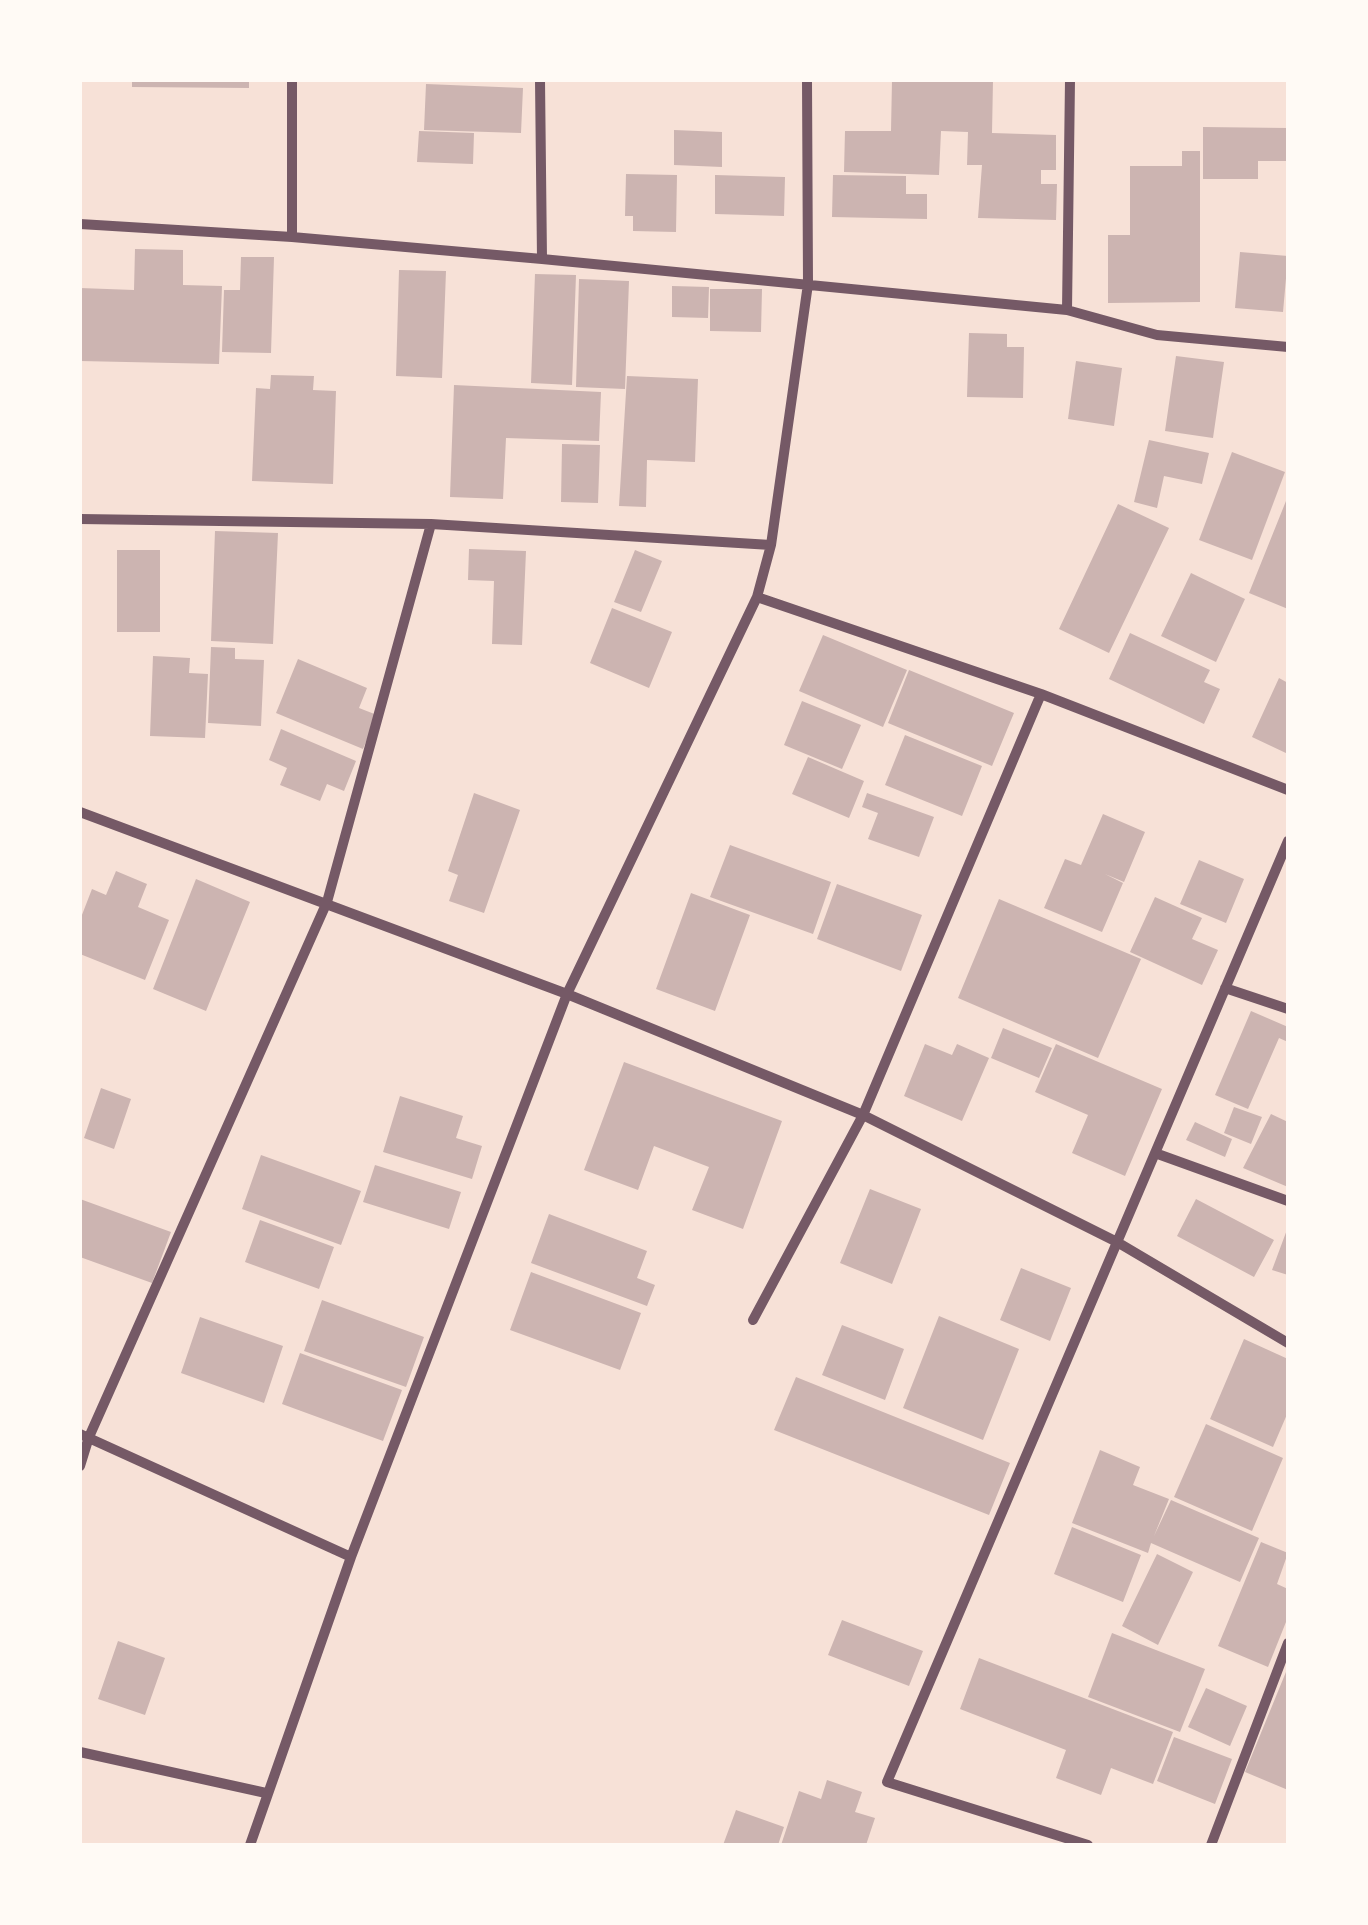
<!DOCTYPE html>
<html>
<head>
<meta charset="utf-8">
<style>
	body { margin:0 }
	#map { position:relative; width:1368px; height:1925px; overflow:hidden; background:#f7e1d7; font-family:Arial,sans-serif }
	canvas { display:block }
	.frame { position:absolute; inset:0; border:82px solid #fffaf5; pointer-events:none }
</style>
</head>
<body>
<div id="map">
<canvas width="1368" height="1925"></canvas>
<div class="frame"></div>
</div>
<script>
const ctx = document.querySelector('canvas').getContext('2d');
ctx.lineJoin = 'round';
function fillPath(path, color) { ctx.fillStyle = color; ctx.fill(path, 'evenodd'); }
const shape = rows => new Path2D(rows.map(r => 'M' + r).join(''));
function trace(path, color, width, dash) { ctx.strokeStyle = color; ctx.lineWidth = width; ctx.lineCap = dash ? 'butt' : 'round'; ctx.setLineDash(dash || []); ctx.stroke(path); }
fillPath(shape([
	[132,80,249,80,249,88,132,87],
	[892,80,993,80,992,133,1056,135,1056,170,1041,170,1041,184,1057,184,1056,220,978,218,982,165,967,165,968,132,941,131,939,175,844,172,845,131,891,131],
	[426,84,523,88,521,133,424,130],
	[1203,127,1288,128,1288,161,1258,161,1258,179,1203,179],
	[674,130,722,132,722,167,674,165],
	[419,131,474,133,473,164,417,162],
	[1182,151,1200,151,1200,302,1108,303,1108,235,1130,235,1130,166,1182,166],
	[626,174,677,175,676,232,633,231,633,216,625,216],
	[715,175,785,177,784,216,715,214],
	[833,175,906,176,906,194,927,194,927,219,832,217],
	[135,249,183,250,183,285,222,286,219,364,80,361,80,288,134,290],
	[1240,252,1288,256,1283,312,1235,308],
	[241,257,274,257,271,353,222,352,224,290,240,290],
	[399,270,446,271,442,378,396,376],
	[535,274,576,275,572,385,531,383],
	[579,279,629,281,625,389,576,387],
	[672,286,709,287,708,318,672,317],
	[710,289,762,289,761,332,710,331],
	[969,333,1007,334,1007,347,1024,347,1023,398,967,397],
	[1176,356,1224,362,1213,438,1165,431],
	[1076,361,1122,368,1114,426,1068,419],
	[271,375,314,376,313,390,336,391,333,484,252,481,256,388,270,389],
	[627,376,698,379,695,462,647,460,646,507,619,506],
	[454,385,601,392,599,441,506,438,503,499,450,497],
	[1149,440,1209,453,1202,484,1164,476,1157,508,1134,502],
	[562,444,600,445,598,503,561,502],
	[1232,452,1285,472,1252,560,1199,540],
	[1288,496,1288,609,1249,593],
	[1118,504,1169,528,1109,653,1059,629],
	[215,531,278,533,273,644,211,641],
	[469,549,526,551,522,645,492,644,494,581,468,580],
	[117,550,160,550,160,632,117,632],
	[635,550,662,561,641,612,614,602],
	[1191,573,1245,599,1216,662,1161,636],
	[612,608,672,632,649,688,590,663],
	[1130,633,1210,670,1204,682,1220,689,1204,724,1109,679],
	[823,635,907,670,883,727,799,691],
	[211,647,235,648,235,659,264,660,261,726,208,723],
	[153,656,190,658,189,673,208,674,205,738,150,736],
	[298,659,367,688,359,708,377,715,363,749,276,713],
	[909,670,1014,713,992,766,888,723],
	[1279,678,1288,683,1288,754,1252,737],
	[802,701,861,725,842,769,784,745],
	[281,729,356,761,344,791,327,784,320,801,280,785,287,768,269,760],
	[905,735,982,766,962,816,885,785],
	[808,757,864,781,849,818,792,794],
	[474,793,520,810,484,913,449,901,458,875,448,871],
	[867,793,934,817,919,857,868,839,878,813,862,807],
	[1103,814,1145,832,1124,882,1105,874,1123,883,1102,932,1044,908,1065,859,1081,865],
	[730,845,831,882,813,934,710,897],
	[1199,860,1244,879,1226,923,1180,904],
	[116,871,147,884,138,907,169,920,145,980,80,954,80,920,92,889,106,895],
	[196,879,250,902,206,1011,153,989],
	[837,884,922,915,901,971,817,939],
	[691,893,750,915,715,1011,656,989],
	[1155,897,1202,918,1192,939,1218,950,1202,985,1130,952],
	[999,899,1141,959,1098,1058,958,998],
	[1251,1011,1288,1027,1288,1042,1279,1038,1248,1109,1215,1095],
	[1003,1028,1052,1048,1039,1078,991,1058],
	[925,1044,952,1055,957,1044,989,1058,962,1121,904,1096],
	[1056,1044,1162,1089,1125,1176,1072,1153,1088,1115,1035,1092],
	[624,1062,782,1121,743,1229,692,1210,709,1167,654,1146,638,1190,584,1170],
	[101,1088,131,1099,114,1149,84,1138],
	[400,1096,463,1116,456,1138,482,1146,472,1179,383,1152],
	[1234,1107,1262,1117,1251,1144,1224,1133],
	[1271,1114,1288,1122,1288,1187,1243,1168],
	[1195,1122,1232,1139,1225,1157,1186,1140],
	[261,1155,361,1191,341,1245,242,1209],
	[375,1165,461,1192,449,1229,363,1202],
	[870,1189,921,1209,892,1284,840,1263],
	[80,1199,171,1232,152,1283,80,1257],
	[1196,1199,1274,1240,1254,1277,1177,1236],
	[549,1214,647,1251,637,1278,655,1285,647,1306,531,1263],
	[260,1220,334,1247,319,1289,245,1262],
	[1288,1227,1288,1275,1272,1270],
	[1021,1268,1071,1288,1050,1341,1000,1320],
	[531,1272,641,1313,620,1370,510,1330],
	[322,1300,424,1337,406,1387,304,1351],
	[939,1316,1019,1349,983,1440,903,1408],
	[200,1317,283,1346,264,1403,181,1373],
	[842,1325,904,1349,885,1400,822,1375],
	[1244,1339,1288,1359,1288,1412,1273,1447,1210,1419],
	[300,1353,402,1390,383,1441,282,1404],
	[796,1377,1010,1463,989,1515,774,1430],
	[1206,1424,1283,1458,1252,1531,1174,1497],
	[1100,1450,1140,1467,1133,1485,1169,1499,1154,1536,1171,1500,1259,1538,1240,1582,1151,1543,1148,1553,1072,1523],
	[1072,1527,1141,1555,1123,1602,1054,1574],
	[1261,1542,1288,1553,1277,1584,1288,1589,1288,1617,1268,1667,1218,1646],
	[1157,1554,1193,1572,1158,1645,1122,1626],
	[842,1620,923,1651,909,1686,828,1655],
	[1112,1633,1205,1669,1180,1732,1088,1697],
	[118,1641,165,1658,145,1715,98,1699],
	[979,1658,1173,1732,1153,1784,1111,1768,1101,1795,1056,1778,1066,1750,960,1709],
	[1288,1667,1288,1790,1245,1772],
	[1206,1688,1247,1706,1230,1746,1188,1727],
	[1174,1737,1232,1759,1215,1804,1157,1781],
	[827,1780,862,1792,855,1812,875,1818,866,1845,781,1845,799,1791,821,1799],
	[736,1810,784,1827,778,1845,723,1845]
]), '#ccb4b1');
trace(shape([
	[540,80,542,259],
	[80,224,292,237,542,259,1067,310,1157,335,1288,347],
	[292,237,292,80],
	[1067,310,1070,80],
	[80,519,431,524,771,545],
	[757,597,1041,694,1288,790],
	[80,812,567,994,863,1115,1117,1242,1288,1343],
	[1225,988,1288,1009],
	[1155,1153,1288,1201],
	[753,1320,863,1115,1041,694],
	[80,1434,351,1557],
	[80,1466,89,1437,327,902,431,524],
	[80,1752,266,1793],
	[250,1845,351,1557,567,994,757,597,771,545,808,284,807,80],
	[1088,1845,887,1782,1288,841],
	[1211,1845,1288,1643]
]), '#755966', 10);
</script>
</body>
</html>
